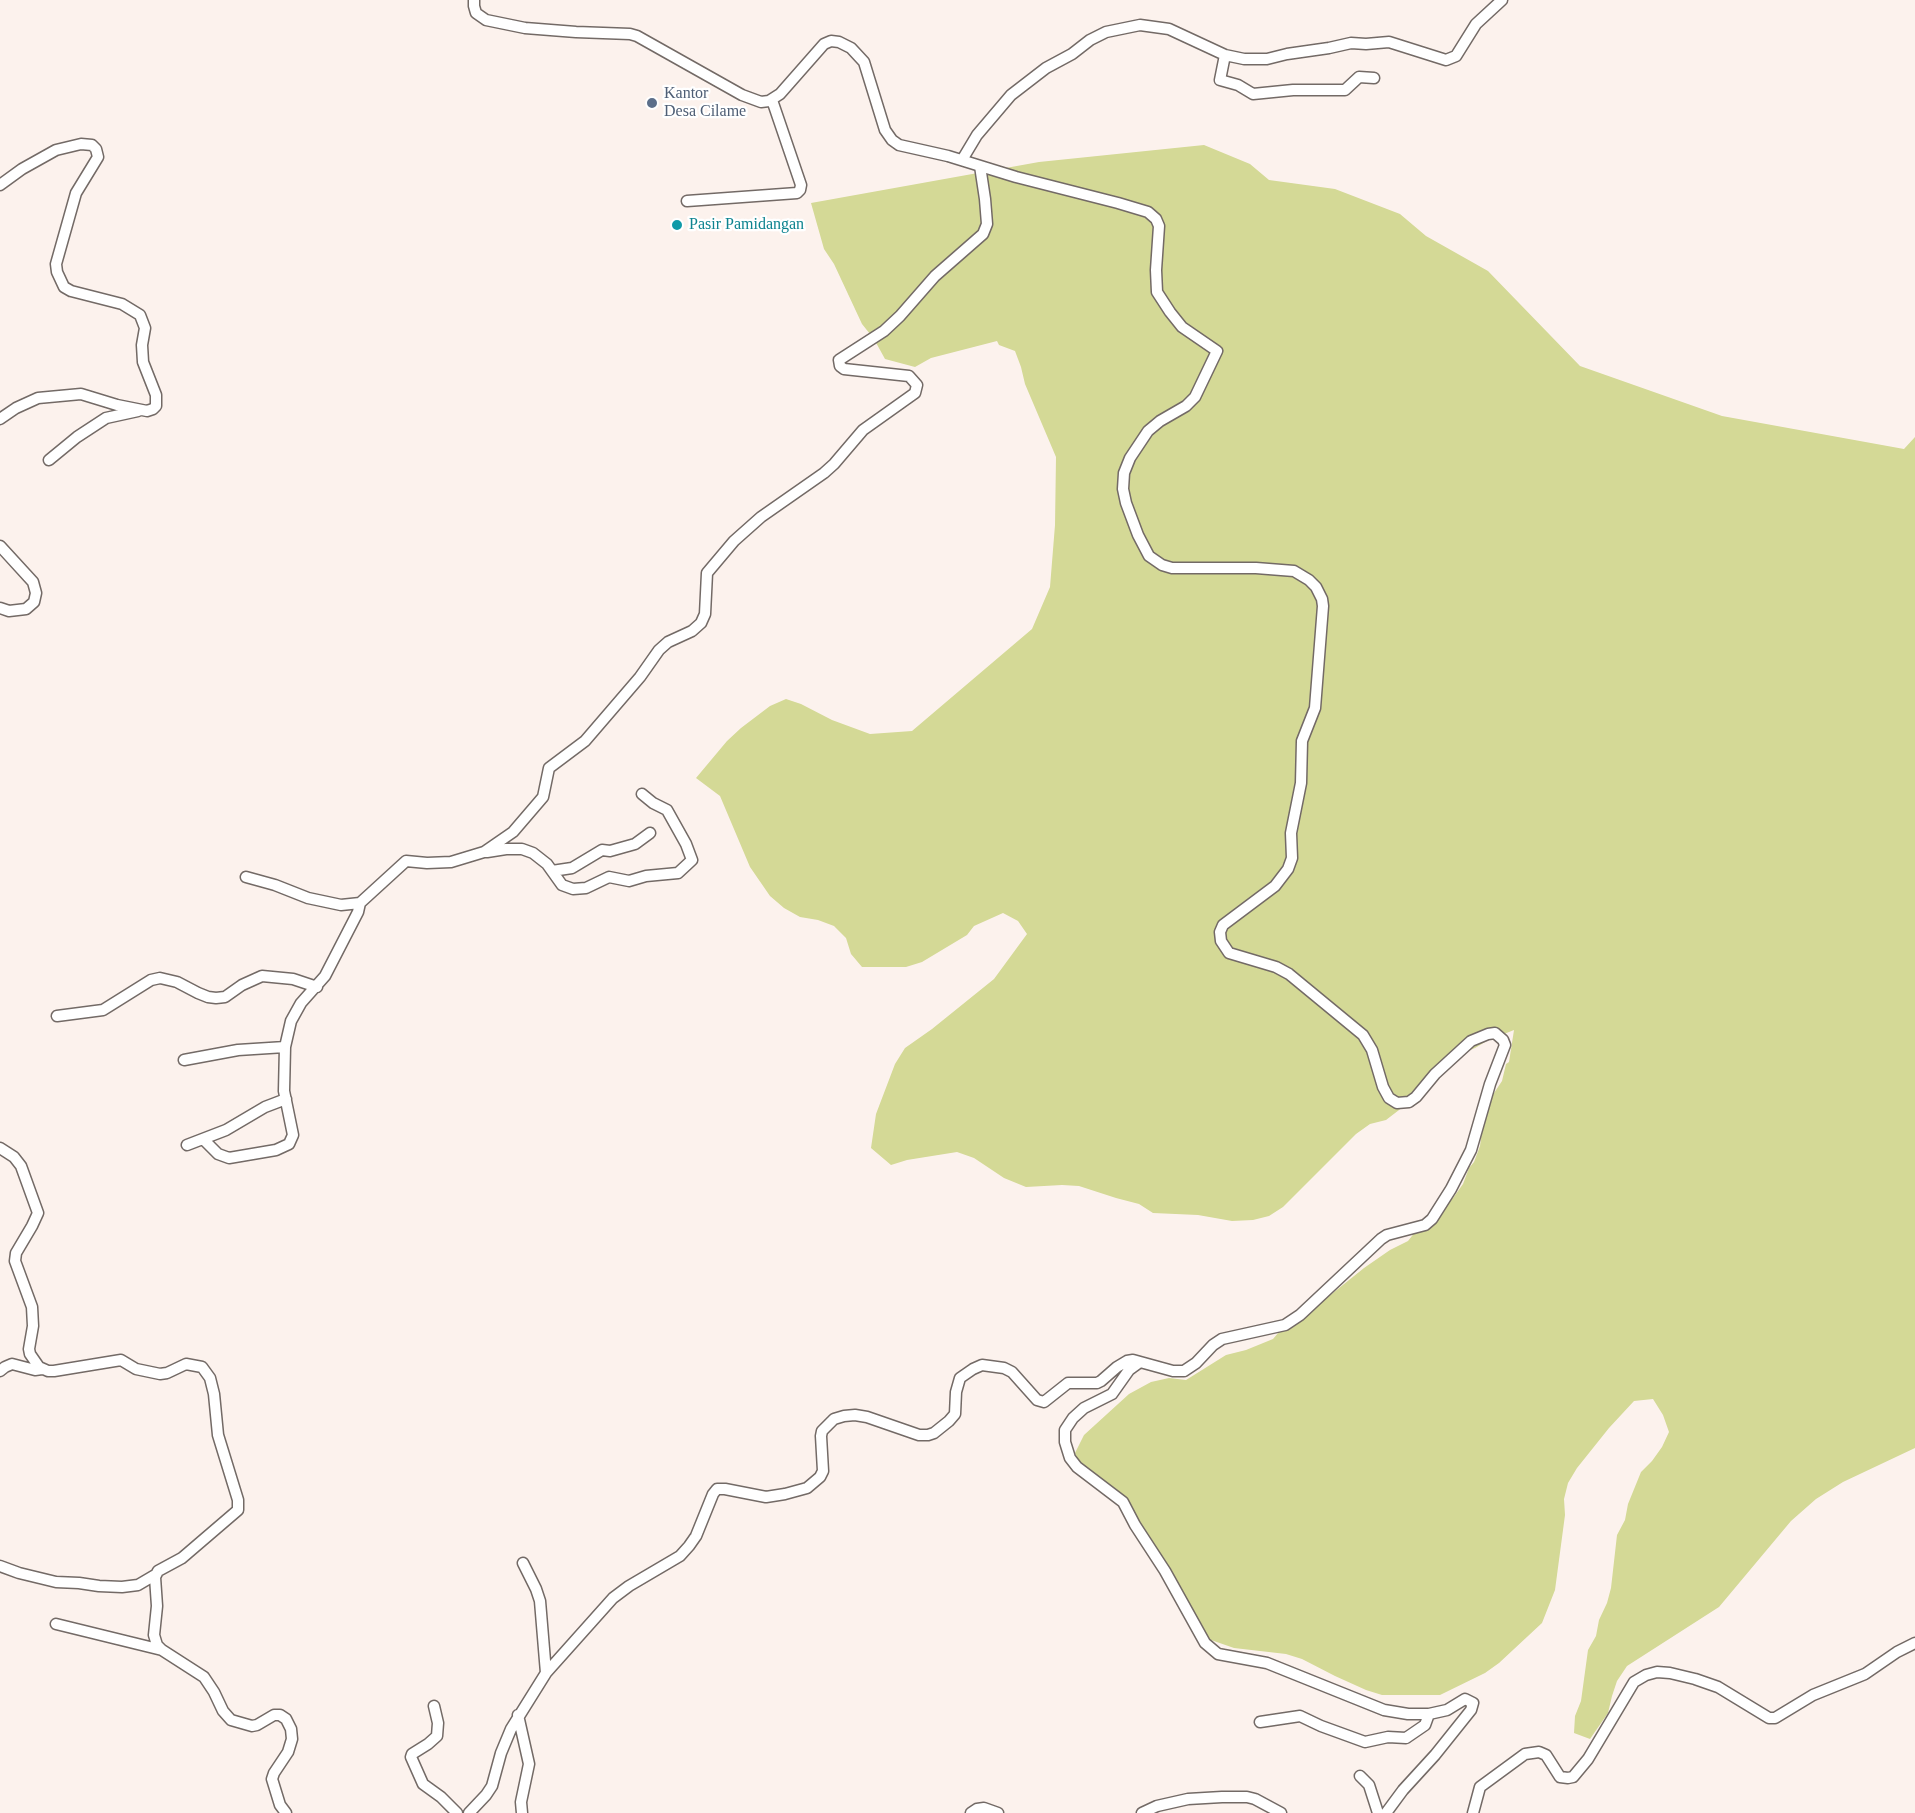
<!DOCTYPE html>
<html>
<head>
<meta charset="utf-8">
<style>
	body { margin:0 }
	canvas { display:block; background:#fcf2ed }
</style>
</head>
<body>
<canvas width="1915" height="1813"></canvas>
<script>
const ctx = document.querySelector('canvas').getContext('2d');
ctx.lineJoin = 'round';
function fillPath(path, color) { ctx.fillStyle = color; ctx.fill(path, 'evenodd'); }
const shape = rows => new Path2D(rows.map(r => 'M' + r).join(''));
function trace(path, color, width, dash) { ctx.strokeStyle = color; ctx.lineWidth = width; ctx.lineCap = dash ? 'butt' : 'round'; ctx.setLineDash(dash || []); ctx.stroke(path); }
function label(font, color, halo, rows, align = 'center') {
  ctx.font = font + ' Georgia,serif'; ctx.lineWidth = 4.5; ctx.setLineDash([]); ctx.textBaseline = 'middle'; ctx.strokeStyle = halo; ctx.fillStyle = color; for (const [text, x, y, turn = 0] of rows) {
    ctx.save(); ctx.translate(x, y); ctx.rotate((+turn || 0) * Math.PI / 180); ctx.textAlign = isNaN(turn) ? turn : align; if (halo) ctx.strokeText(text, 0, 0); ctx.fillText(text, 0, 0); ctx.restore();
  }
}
fillPath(shape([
	[1204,145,1250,164,1269,180,1335,189,1400,214,1426,236,1488,271,1580,366,1722,416,1904,449,1915,437,1915,1448,1843,1482,1816,1499,1791,1521,1719,1607,1627,1666,1617,1681,1612,1696,1608,1713,1590,1739,1574,1733,1575,1716,1581,1701,1588,1650,1596,1636,1599,1620,1607,1603,1611,1588,1617,1535,1625,1520,1628,1504,1641,1472,1652,1461,1662,1447,1669,1432,1663,1415,1653,1399,1634,1401,1609,1428,1577,1468,1568,1483,1564,1499,1565,1515,1555,1590,1542,1623,1499,1663,1485,1673,1440,1695,1382,1695,1366,1690,1335,1676,1302,1659,1286,1654,1234,1648,1211,1640,1199,1628,1133,1513,1081,1467,1075,1453,1084,1435,1129,1394,1151,1382,1169,1378,1186,1380,1226,1355,1246,1350,1273,1339,1285,1325,1298,1321,1364,1268,1390,1250,1408,1241,1419,1227,1453,1198,1463,1184,1469,1168,1474,1162,1480,1146,1482,1130,1492,1096,1502,1081,1506,1064,1509,1062,1514,1030,1499,1036,1497,1035,1475,1048,1452,1058,1416,1097,1386,1120,1370,1124,1356,1134,1283,1207,1269,1216,1253,1220,1232,1221,1198,1215,1153,1213,1139,1204,1116,1198,1079,1186,1062,1185,1026,1187,1004,1178,974,1158,957,1152,907,1160,891,1165,871,1148,876,1114,895,1064,905,1048,932,1029,994,979,1027,934,1018,921,1003,913,974,926,967,935,922,962,906,967,862,967,851,954,846,938,834,926,818,920,800,917,784,908,770,896,750,867,720,796,696,778,727,741,741,728,770,706,786,699,801,704,832,720,870,734,912,731,1032,629,1050,587,1055,525,1056,457,1025,384,1021,367,1015,351,999,345,997,341,931,358,915,367,885,359,874,339,862,324,834,264,824,249,811,203,1039,162]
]), '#d4d996');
const minor = shape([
	[1225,55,1220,80,1238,85,1253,94,1293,90,1345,90,1359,77,1374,78],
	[962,160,977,135,1011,95,1046,68,1072,54,1090,40,1106,32,1140,25,1169,29,1225,55,1244,59,1267,59,1287,54,1329,48,1351,43,1366,44,1389,42,1446,60,1456,56,1476,24,1502,0],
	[0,185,22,169,56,150,81,144,92,145,96,149,98,157,76,193,56,264,57,272,64,287,71,291,122,304,140,315,145,328,142,345,143,362,156,395,156,406,153,409,147,411,117,405,81,394,38,398,16,408,0,419],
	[687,201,797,193,800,190,801,185,772,100],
	[49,460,77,437,106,418,138,411],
	[0,546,33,582,36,593,34,602,26,609,9,611,0,608],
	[487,852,506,849,522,849,533,853,547,864,562,885,573,889,586,888,609,877,629,881,646,876,678,873,692,860,686,844,667,810,653,803,642,794],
	[552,871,572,868,602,850,610,851,635,844,650,833],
	[246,877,275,885,308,898,341,905,360,903],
	[57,1016,103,1010,151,980,160,978,177,982,198,993,208,997,216,998,225,997,242,985,262,976,293,979,317,987],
	[184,1060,238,1050,285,1047],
	[204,1140,218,1154,229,1158,276,1150,289,1144,293,1135,284,1091,285,1047,291,1021,301,1003,325,976,358,912,360,903,406,861,427,863,451,862,484,852,513,832,543,797,549,768,585,741,640,677,659,650,668,642,692,631,701,623,705,614,707,573,734,541,761,517,824,473,834,464,863,430,915,393,917,385,909,376,844,369,840,366,839,360,884,331,900,316,935,276,983,234,987,224,985,199,980,166],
	[187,1145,226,1130,265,1107,286,1099],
	[0,1148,14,1157,21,1166,38,1213,32,1226,16,1253,15,1261,32,1307,33,1326,29,1349,30,1354,39,1367,48,1371,54,1371,121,1360,136,1369,160,1374,167,1373,186,1364,202,1367,210,1378,214,1394,218,1435,238,1500,238,1510,182,1558,158,1571,155,1577,157,1606,154,1635,157,1645,162,1650,204,1677,214,1692,223,1711,231,1720,252,1726,257,1725,274,1715,280,1715,286,1719,291,1729,292,1739,288,1752,274,1773,272,1779,280,1805,286,1813],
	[1140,1362,1129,1370,1112,1394,1084,1408,1073,1418,1065,1430,1065,1442,1070,1458,1077,1467,1123,1502,1135,1525,1165,1571,1205,1643,1218,1654,1267,1663,1384,1710,1408,1714,1429,1714,1447,1710,1465,1699,1473,1703,1471,1710,1435,1755,1403,1790,1386,1813],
	[0,1371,5,1367,12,1364,35,1370,42,1369],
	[523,1563,536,1589,540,1601,546,1673],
	[0,1566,19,1573,56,1582,79,1583,99,1586,122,1587,138,1585,155,1575],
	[56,1624,162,1650],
	[434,1706,438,1723,437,1736,428,1744,412,1754,411,1757,423,1784,441,1797,457,1813],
	[518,1715,529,1764,521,1802,522,1813],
	[1260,1722,1300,1716,1321,1726,1365,1742,1388,1737,1406,1738,1425,1725,1429,1714],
	[1360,1776,1369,1785,1378,1813],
	[469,1813,486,1795,492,1786,501,1753,511,1729,546,1673,613,1598,629,1586,680,1556,689,1546,696,1536,713,1494,717,1489,725,1489,766,1497,785,1494,807,1488,820,1477,823,1471,821,1436,822,1431,834,1419,844,1416,855,1415,867,1417,919,1435,928,1435,934,1433,949,1421,955,1414,956,1392,960,1378,973,1369,982,1365,1004,1368,1012,1372,1037,1400,1044,1402,1068,1383,1097,1383,1101,1381,1117,1367,1127,1361,1133,1360,1173,1371,1184,1371,1196,1363,1213,1345,1222,1339,1285,1325,1300,1315,1381,1239,1387,1235,1425,1225,1432,1219,1451,1189,1471,1150,1490,1084,1505,1045,1503,1040,1495,1033,1488,1034,1471,1041,1435,1074,1416,1097,1409,1102,1397,1103,1389,1098,1383,1087,1372,1050,1363,1035,1289,974,1276,967,1229,953,1221,941,1220,932,1223,925,1275,886,1288,869,1292,858,1291,833,1301,783,1302,741,1315,708,1323,606,1322,599,1316,587,1309,580,1294,571,1256,568,1172,568,1162,565,1149,556,1138,535,1126,503,1123,489,1124,473,1130,458,1148,431,1160,421,1186,406,1195,397,1217,351,1182,327,1170,312,1157,292,1156,270,1159,226,1156,219,1148,212,1118,203,1016,177,948,156,899,145,892,140,885,130,864,62,851,48,839,42,831,41,824,44,780,94,769,101,761,102,742,95,637,36,630,34,576,32,525,28,486,20,476,13,474,6,474,0],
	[971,1813,977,1809,984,1808,998,1813],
	[1142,1813,1157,1806,1188,1799,1222,1797,1247,1797,1255,1799,1281,1813],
	[1473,1813,1480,1787,1525,1754,1539,1752,1546,1755,1560,1777,1568,1778,1573,1777,1588,1759,1634,1682,1646,1675,1657,1672,1670,1673,1695,1679,1718,1687,1769,1718,1775,1718,1813,1695,1865,1674,1897,1652,1915,1643]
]);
trace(minor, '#736a66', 13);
trace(minor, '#fff', 10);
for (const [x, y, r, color] of [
	[652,103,6,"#5c6f8a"],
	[677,225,6,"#0f9aa8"]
]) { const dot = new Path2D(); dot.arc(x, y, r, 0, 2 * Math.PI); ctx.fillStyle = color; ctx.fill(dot); trace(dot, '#fff', 2); }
label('16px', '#4e5e75', '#fff', [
	["Kantor",664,94],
	["Desa Cilame",664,112]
], 'left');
label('16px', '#0d838f', '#fff', [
	["Pasir Pamidangan",689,225]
], 'left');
</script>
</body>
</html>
